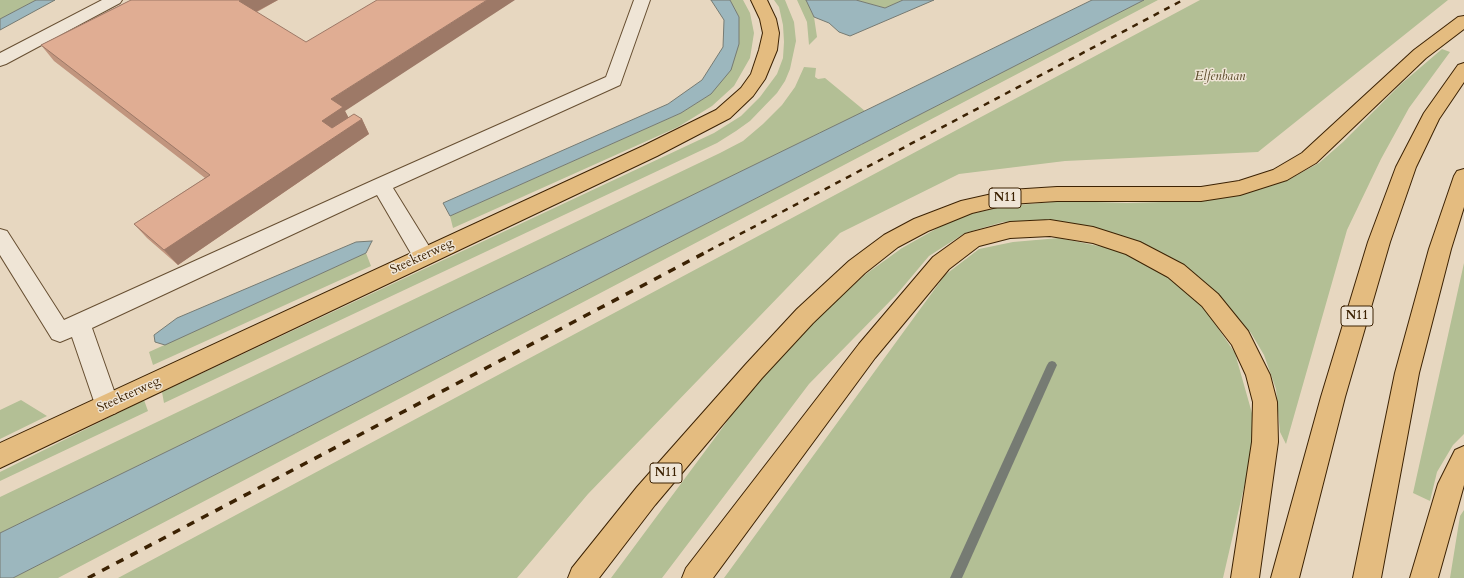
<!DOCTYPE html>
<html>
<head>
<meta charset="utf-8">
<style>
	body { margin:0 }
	canvas { display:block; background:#e7d7c0 }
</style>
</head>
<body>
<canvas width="1464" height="578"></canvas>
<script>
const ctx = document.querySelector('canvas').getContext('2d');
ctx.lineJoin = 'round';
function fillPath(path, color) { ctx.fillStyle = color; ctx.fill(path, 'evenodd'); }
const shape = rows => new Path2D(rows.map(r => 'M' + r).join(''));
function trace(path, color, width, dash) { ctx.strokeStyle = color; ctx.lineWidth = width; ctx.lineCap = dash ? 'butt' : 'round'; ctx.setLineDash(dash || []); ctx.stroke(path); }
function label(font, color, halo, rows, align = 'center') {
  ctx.font = font + ' Cardo,serif'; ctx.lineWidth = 3; ctx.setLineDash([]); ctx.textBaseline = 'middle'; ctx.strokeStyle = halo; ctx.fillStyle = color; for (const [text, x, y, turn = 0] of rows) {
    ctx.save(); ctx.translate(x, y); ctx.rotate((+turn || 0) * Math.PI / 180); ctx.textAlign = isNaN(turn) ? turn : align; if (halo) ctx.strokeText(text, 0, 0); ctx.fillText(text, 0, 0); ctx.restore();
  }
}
fillPath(shape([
	[0,0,36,0,0,19],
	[730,0,743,0,750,13,754,33,750,58,734,86,712,106,678,127,453,228,450,216,681,113,711,94,739,17],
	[774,0,785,0,794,22,796,41,790,69,785,81,777,93,750,121,736,131,717,143,164,403,162,392,714,133,741,116,760,97,777,74,783,58,784,42,783,25,779,7],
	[797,0,806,0,814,17,817,37,809,45,807,22],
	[856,0,903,0,885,8],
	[1144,0,1158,0,58,578,13,578],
	[1200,0,1448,0,1258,152,1065,161,959,174,840,233,588,494,517,578,118,578],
	[1442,49,1450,52,1409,108,1381,159,1347,230,1286,444,1280,432,1276,389,1264,355,1251,333,1220,297,1075,224,1041,220,1003,222,965,233,929,256,897,294,809,384,662,578,611,578,766,369,812,322,866,274,902,248,952,220,966,215,1006,206,1064,201,1127,203,1199,201,1241,195,1286,181,1319,163,1343,142,1401,84],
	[804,67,816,68,815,77,818,79,825,78,865,111,0,533,0,497,720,153,743,141,763,124,782,105,795,87],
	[1059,238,1118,250,1163,274,1198,299,1235,353,1257,431,1223,578,724,578,945,275,979,249,1013,242],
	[366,253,371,266,153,365,149,352],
	[1464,263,1464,434,1453,445,1437,472,1430,501,1413,493],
	[21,400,47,416,0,439,0,410],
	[144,400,148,411,0,481,0,472],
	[1464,510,1464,578,1450,578,1460,516]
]), '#b3bf95');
const water = shape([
	[36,0,55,0,0,30,0,19,36,0],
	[711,0,730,0,739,17,739,44,731,70,711,94,681,113,450,216,443,203,668,104,702,80,723,47,724,20,711,0],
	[806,0,856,0,885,8,903,0,934,0,850,36,839,32,829,23,814,17,806,0],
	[1092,0,1144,0,13,578,0,578,0,533,1092,0],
	[372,241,366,253,165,345,155,342,154,335,177,318,356,242,372,241]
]);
fillPath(water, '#9cb7be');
trace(water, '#767b73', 1);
fillPath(shape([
	[1052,361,1055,362,1057,365,962,578,950,578,1047,365,1049,362,1052,361]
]), '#767b73');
const minor = shape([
	[102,0,122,0,120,3,6,64,0,66,0,53,102,0],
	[634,0,650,0,620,85,393,188,435,256,432,262,424,264,416,262,377,195,92,328,119,405,116,413,107,416,98,413,72,337,60,342,52,339,0,255,0,229,7,231,64,320,374,180,606,77,634,0]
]);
const major = shape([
	[751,0,767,0,776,19,779,33,777,50,765,79,753,96,730,118,657,156,0,468,0,443,643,146,716,110,741,88,751,74,759,50,763,33,760,19,751,0]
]);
const highway = shape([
	[1464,16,1464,29,1426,58,1316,163,1287,180,1240,195,1201,201,1057,201,1010,204,972,213,928,231,898,247,865,273,813,323,762,378,655,505,599,578,568,578,572,568,637,487,746,364,797,309,849,261,884,235,914,219,961,201,1010,190,1057,187,1201,187,1239,181,1273,170,1302,153,1414,50,1458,17,1464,16],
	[1464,63,1464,82,1439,119,1416,167,1390,242,1345,397,1299,578,1271,578,1321,397,1368,242,1396,167,1424,113,1458,65,1464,63],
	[1464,169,1464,207,1451,249,1419,373,1381,578,1353,578,1395,373,1429,249,1454,176,1457,171,1464,169],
	[1050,220,1093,227,1140,242,1184,265,1218,294,1248,331,1270,375,1277,402,1278,442,1259,578,1231,578,1252,442,1253,402,1246,375,1232,345,1202,306,1168,277,1126,254,1093,243,1050,236,1010,238,979,246,949,269,875,358,713,578,682,578,686,568,859,344,933,257,965,234,972,232,1010,222,1050,220],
	[1464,446,1464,485,1438,578,1410,578,1438,484,1455,450,1464,446]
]);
trace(minor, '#674f32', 2);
trace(major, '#3c2203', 2);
trace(highway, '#3c2203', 2);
fillPath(minor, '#efe5d6');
fillPath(major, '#e4bc80');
fillPath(highway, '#e4bc80');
trace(shape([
	[708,251,1183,0]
]), '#3c2203', 2.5, [6, 6]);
trace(shape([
	[88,578,710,250]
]), '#3c2203', 3.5, [8, 8]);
fillPath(shape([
	[131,0,278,0,257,12,345,111,348,117,362,119,369,134,178,265,147,238,134,224,205,178,54,61,41,45]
]), '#c1957e');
fillPath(shape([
	[241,0,278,0,248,16,239,1],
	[487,0,515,0,345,111,351,122,331,136,322,121,331,99],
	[362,119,369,134,178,265,164,250]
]), '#9d7967');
const building = shape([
	[131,0,241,0,239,1,306,42,377,0,487,0,331,99,343,107,322,121,332,128,354,114,362,119,164,250,134,224,210,175,41,45,131,0]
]);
fillPath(building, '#e0ad93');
trace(building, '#9d7967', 1);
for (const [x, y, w] of [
	[1005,198,32],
	[1357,316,32],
	[666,473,32]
]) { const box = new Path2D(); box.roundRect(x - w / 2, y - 10, w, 20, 3); ctx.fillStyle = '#efe5d6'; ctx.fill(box); trace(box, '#3c2203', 1); }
label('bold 12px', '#3c2203', null, [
	["N11",1005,198],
	["N11",1357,316],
	["N11",666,473]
]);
label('italic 13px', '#5a4928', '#efe5d6', [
	["Elfenbaan",1220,77]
]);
label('13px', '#3c2203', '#efe5d6', [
	["Steekterweg",422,257,-25],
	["Steekterweg",129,395,-25]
]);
</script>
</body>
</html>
